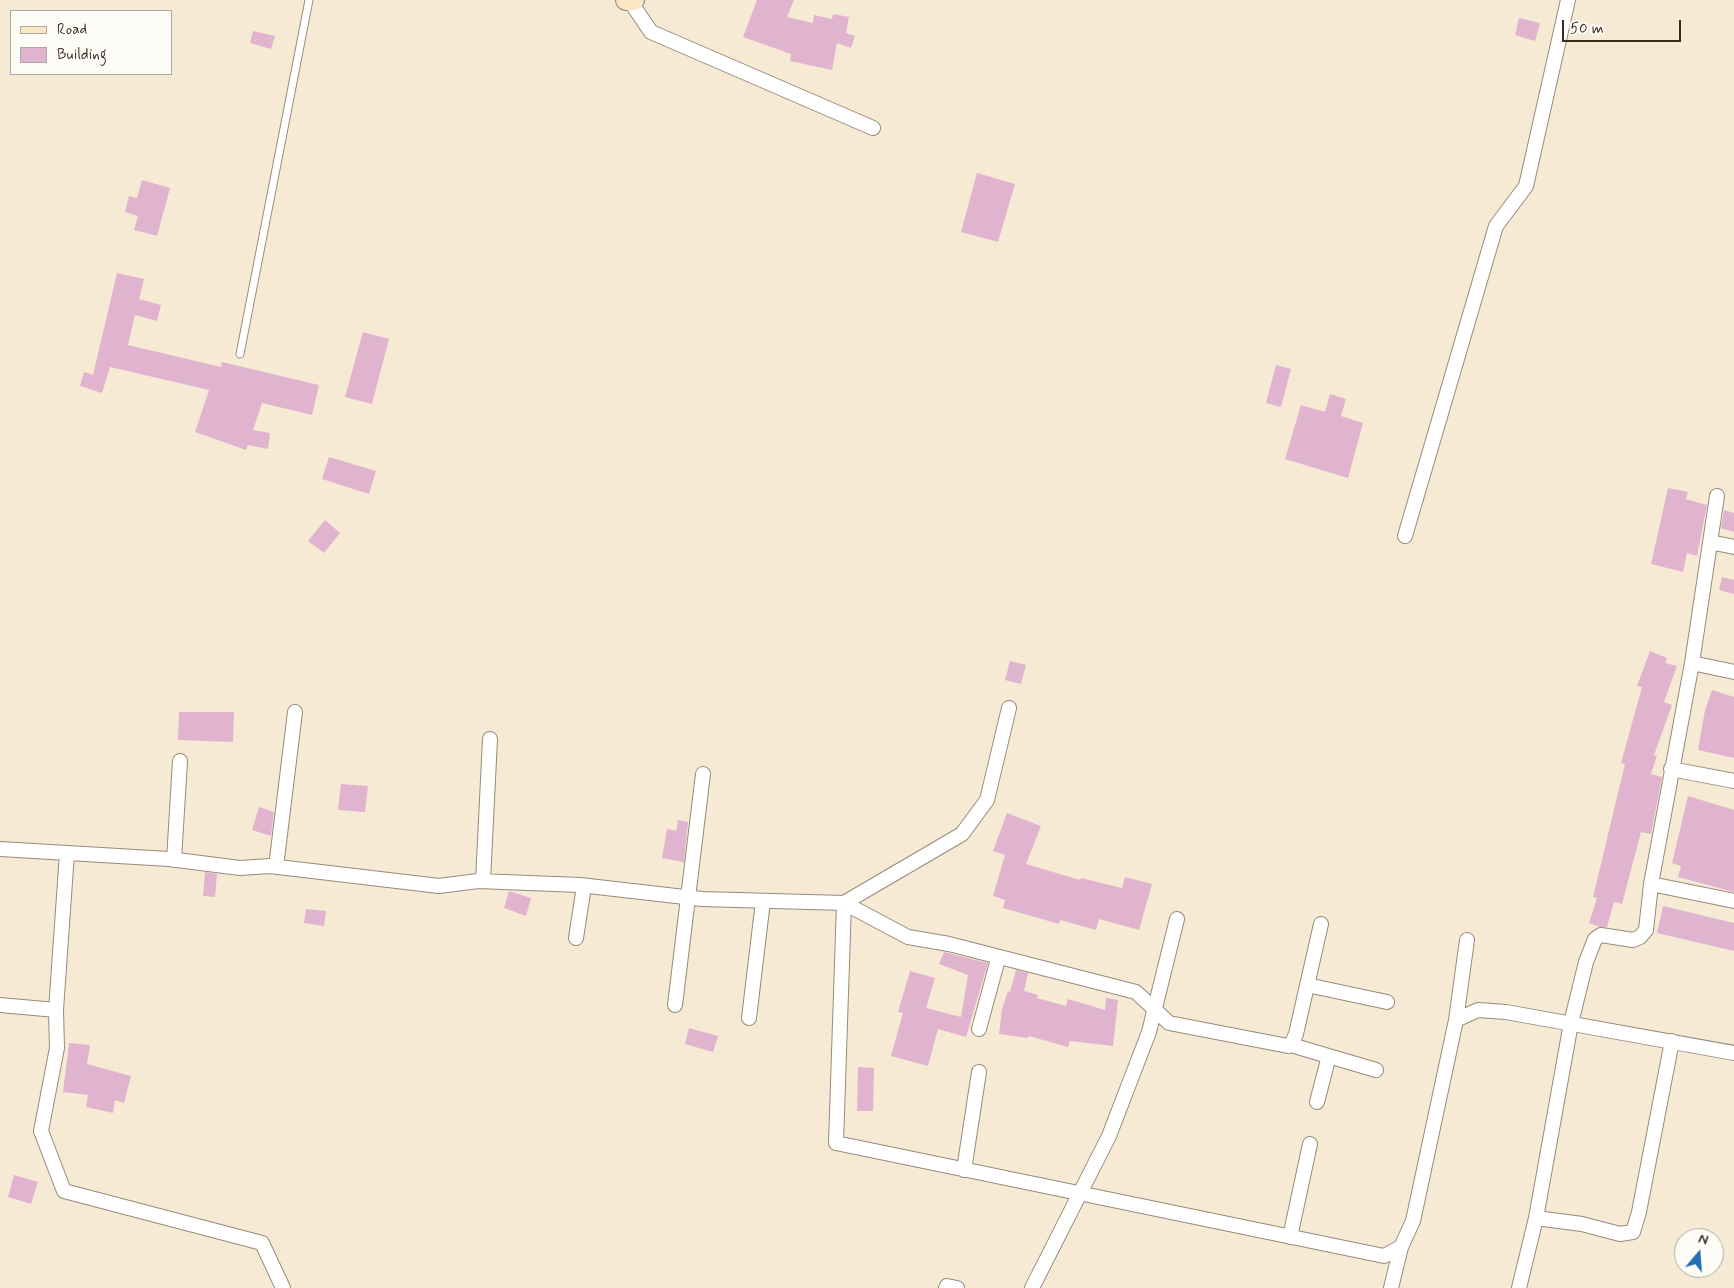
<!DOCTYPE html>
<html>
<head>
<meta charset="utf-8">
<style>
	body { margin:0 }
	#map { position:relative; width:1734px; height:1288px; overflow:hidden; background:#f6ead5; font-family:Mynerve,sans-serif }
	canvas { display:block }
	.legend { position:absolute; left:10px; top:10px; width:162px; height:65px; box-sizing:border-box; background:#fdfcf7; border:1px solid #afa8a0; margin:0; padding:6px 9px; list-style:none; font-size:15px; color:#3b2a1e }
	.legend li { display:flex; align-items:center; gap:10px; height:25px }
	.legend b { width:25px; border:1px solid #afa8a0 }
	.north { position:absolute; left:1674px; top:1228px; width:50px; height:50px; box-sizing:border-box; background:#fdfcf7; border:1px solid #afa8a0; border-radius:50%; rotate:18deg; font-size:14px; font-weight:700; line-height:20px; text-align:center; color:#3b2a1e }
	.north::after { content:''; display:block; margin:auto; width:18px; height:22px; background:#1f6fb2; clip-path:polygon(50% 0,100% 100%,50% 72%,0 100%) }
	.scale { position:absolute; left:1562px; top:20px; width:119px; height:22px; box-sizing:border-box; border:2px solid #3b2a1e; border-top:0; padding-left:6px; font-size:15px; line-height:18px; white-space:nowrap; color:#3b2a1e; -webkit-text-stroke:4px #fdfcf7; paint-order:stroke }
</style>
</head>
<body>
<div id="map">
<canvas width="1734" height="1288"></canvas>
<ul class="legend">
<li><b style="height:6px;background:#fae7c3"></b>Road</li>
<li><b style="height:14px;background:#e0b4ce"></b>Building</li>
</ul>
<div class="north">N</div>
<div class="scale">50 m</div>
</div>
<script>
const ctx = document.querySelector('canvas').getContext('2d');
ctx.lineJoin = 'round';
function fillPath(path, color) { ctx.fillStyle = color; ctx.fill(path, 'evenodd'); }
const shape = rows => new Path2D(rows.map(r => 'M' + r).join(''));
function trace(path, color, width, dash) { ctx.strokeStyle = color; ctx.lineWidth = width; ctx.lineCap = dash ? 'butt' : 'round'; ctx.setLineDash(dash || []); ctx.stroke(path); }
fillPath(shape([
	[757,0,794,0,787,17,813,23,814,15,832,19,833,14,849,17,846,33,855,36,851,48,837,43,832,70,790,61,791,54,743,37],
	[1519,18,1540,23,1535,41,1515,35],
	[253,31,275,36,271,49,250,43],
	[977,173,1015,184,998,242,961,232],
	[142,180,170,188,157,236,134,230,138,216,125,212,129,196,137,198],
	[117,273,144,279,139,299,161,305,157,321,135,315,128,345,221,367,222,362,319,385,312,415,262,403,253,430,270,433,268,449,248,445,246,450,195,432,209,390,110,367,102,393,80,386,84,372,93,375],
	[363,332,389,339,372,404,345,397],
	[1276,365,1291,369,1281,407,1266,403],
	[1330,394,1346,399,1341,416,1363,423,1348,478,1285,459,1301,405,1325,412],
	[329,457,376,471,369,494,322,479],
	[1668,488,1688,492,1686,499,1707,505,1697,556,1687,553,1683,572,1651,564],
	[1724,510,1734,513,1734,532,1721,528],
	[325,520,340,533,324,553,308,541],
	[1722,577,1734,580,1734,594,1719,590],
	[1650,651,1667,658,1665,663,1677,666,1664,702,1672,705,1654,755,1657,756,1651,774,1662,777,1651,834,1641,832,1622,904,1614,902,1607,927,1600,927,1589,923,1597,898,1593,897,1625,764,1621,763,1642,687,1637,686],
	[1010,661,1026,665,1021,684,1005,680],
	[1712,690,1734,697,1734,758,1698,750,1705,710],
	[179,712,234,712,233,742,178,740],
	[341,784,368,786,365,812,338,810],
	[1688,796,1734,810,1734,892,1678,877,1681,866,1672,863],
	[259,807,274,812,271,836,252,830],
	[1007,813,1041,826,1026,864,1080,880,1081,878,1122,888,1125,877,1152,884,1139,930,1099,919,1096,930,1060,920,1059,924,1003,908,1005,900,993,896,1005,855,993,851],
	[678,820,688,822,684,862,662,858,667,829,676,831],
	[205,872,217,874,215,897,203,896],
	[509,891,531,898,526,916,504,908],
	[1663,906,1734,923,1734,951,1657,933],
	[306,909,326,911,324,926,304,923],
	[944,952,988,963,966,1037,938,1029,928,1066,891,1056,903,1013,898,1012,910,971,935,978,926,1008,961,1017,968,975,939,964],
	[1016,970,1028,973,1024,991,1038,995,1037,998,1066,1006,1068,999,1105,1010,1106,998,1118,1000,1113,1046,1070,1041,1068,1047,1029,1036,1028,1038,999,1034,1002,1009,1008,991,1010,992],
	[689,1028,718,1036,713,1052,685,1044],
	[69,1043,90,1045,87,1064,131,1076,124,1103,115,1100,113,1113,86,1107,88,1095,63,1092],
	[858,1067,874,1068,873,1111,857,1111],
	[14,1175,38,1182,31,1204,8,1197]
]), '#e0b4ce');
const service = shape([
	[240,354,309,0]
]);
const minor = shape([
	[630,1,651,32,873,128],
	[1405,536,1496,226,1526,186,1568,0],
	[1710,542,1734,547],
	[1692,663,1734,672],
	[1009,708,987,800,962,834,844,903,836,1143,1384,1256,1401,1247,1413,1221,1456,1020,1478,1010,1506,1012,1734,1053],
	[1671,769,1734,781],
	[0,849,169,859,240,868,270,866,439,886,478,881,580,885,702,899,844,903,908,937,949,944,1136,992,1169,1023,1288,1046,1291,1045,1296,1034,1321,924],
	[67,853,56,1010,57,1048,41,1131,64,1191,262,1243,283,1288],
	[174,860,180,761],
	[276,867,295,712],
	[483,881,490,739],
	[1651,884,1734,901],
	[576,938,584,886],
	[1307,985,1387,1002],
	[0,1005,56,1010],
	[675,1005,703,774],
	[749,1018,763,901],
	[1456,1020,1467,940],
	[979,1029,998,959],
	[1291,1045,1376,1070],
	[1317,1102,1329,1056],
	[964,1170,979,1072],
	[1536,1218,1582,1224,1620,1234,1633,1232,1639,1212,1672,1041],
	[1290,1237,1310,1144],
	[946,1288,947,1286,957,1288],
	[1032,1288,1109,1136,1149,1032,1177,919],
	[1391,1288,1401,1247],
	[1519,1288,1536,1218,1571,1023,1586,962,1595,939,1601,935,1633,940,1640,937,1646,930,1651,884,1692,663,1717,496]
]);
const secondary = shape([
	[626,0,634,0]
]);
trace(service, '#988a7a', 9);
trace(minor, '#988a7a', 16);
trace(secondary, '#988a7a', 22);
trace(service, '#fff', 7);
trace(minor, '#fff', 14);
trace(secondary, '#fae7c3', 20);
</script>
</body>
</html>
